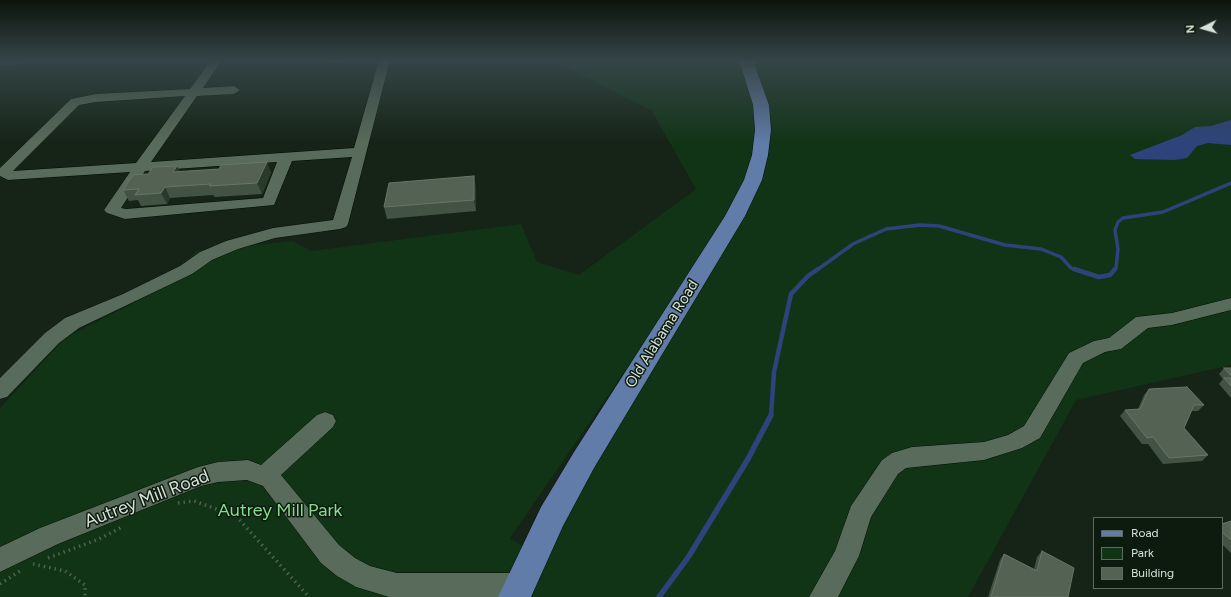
<!DOCTYPE html>
<html>
<head>
<meta charset="utf-8">
<style>
	body { margin:0 }
	#map { position:relative; width:1231px; height:597px; overflow:hidden; background:#152416; font-family:Figtree,sans-serif }
	canvas { display:block }
	.legend { position:absolute; left:1093px; top:517px; width:130px; height:72px; box-sizing:border-box; background:#0c1b0d; border:1px solid #5d6a5e; margin:0; padding:5px 7px; list-style:none; font-size:12px; color:#d7e1d8 }
	.legend li { display:flex; align-items:center; gap:8px; height:20px }
	.legend b { width:20px; border:1px solid #5d6a5e }
	.north { position:absolute; left:1183px; top:8px; width:40px; height:40px; -webkit-text-stroke:3px #0c1b0d; paint-order:stroke; rotate:265deg; font-size:11px; font-weight:700; line-height:16px; text-align:center; color:#d7e1d8 }
	.north::after { content:''; display:block; margin:auto; width:14px; height:18px; background:#d7e1d8; clip-path:polygon(50% 0,100% 100%,50% 72%,0 100%) }
</style>
</head>
<body>
<div id="map">
<canvas width="1231" height="597"></canvas>
<ul class="legend">
<li><b style="height:5px;background:#617ca9"></b>Road</li>
<li><b style="height:11px;background:#113416"></b>Park</li>
<li><b style="height:11px;background:#536253"></b>Building</li>
</ul>
<div class="north">N</div>
</div>
<script>
const ctx = document.querySelector('canvas').getContext('2d');
ctx.lineJoin = 'round';
function fillPath(path, color) { ctx.fillStyle = color; ctx.fill(path, 'evenodd'); }
const shape = rows => new Path2D(rows.map(r => 'M' + r).join(''));
function trace(path, color, width, dash) { ctx.strokeStyle = color; ctx.lineWidth = width; ctx.lineCap = dash ? 'butt' : 'round'; ctx.setLineDash(dash || []); ctx.stroke(path); }
function label(font, color, halo, rows, align = 'center') {
  ctx.font = font + ' Figtree,sans-serif'; ctx.lineWidth = 3; ctx.setLineDash([]); ctx.textBaseline = 'middle'; ctx.strokeStyle = halo; ctx.fillStyle = color; for (const [text, x, y, turn = 0] of rows) {
    ctx.save(); ctx.translate(x, y); ctx.rotate((+turn || 0) * Math.PI / 180); ctx.textAlign = isNaN(turn) ? turn : align; if (halo) ctx.strokeText(text, 0, 0); ctx.fillText(text, 0, 0); ctx.restore();
  }
}
fillPath(shape([
	[552,60,1231,60,1231,365,1076,400,968,597,0,597,0,408,65,338,157,291,197,251,293,241,311,251,521,224,537,262,579,275,696,189,652,111],
	[629,365,531,550,510,539,510,538]
]), '#113416');
fillPath(shape([
	[1231,120,1231,145,1208,143,1197,146,1187,158,1174,160,1135,159,1130,155,1182,135,1195,127,1211,126]
]), '#2e437c');
trace(shape([
	[817,270,853,244,886,229,920,225,939,226,1005,245,1041,249,1061,257,1071,268,1076,270],
	[1114,270,1116,268,1118,249,1115,230,1118,222,1123,218,1163,212,1231,183]
]), '#2e437c', 3.5);
trace(shape([
	[1074,269,1099,277,1110,275,1115,269],
	[771,416,774,372,791,294,808,276,818,269]
]), '#2e437c', 4.5);
trace(shape([
	[659,597,689,556,748,459,771,415]
]), '#2e437c', 5.5);
const minor = shape([
	[211,60,222,60,203,88,234,86,240,90,234,94,197,96,151,162,354,148,379,60,390,60,348,224,346,227,340,229,275,238,238,249,212,260,192,274,79,328,59,343,7,397,0,399,0,378,45,333,65,318,123,294,180,266,200,252,226,241,273,228,333,220,352,157,292,161,274,205,125,219,107,213,104,210,130,172,8,180,0,176,0,168,71,99,96,94,190,89,211,60],
	[185,96,136,163,13,171,79,105,96,102,185,96],
	[277,162,263,198,126,209,121,208,145,171,277,162],
	[320,60,349,60,344,63,325,63,320,60],
	[1231,298,1231,310,1172,325,1148,328,1121,349,1105,352,1083,363,1040,438,1022,448,984,460,906,468,898,474,871,517,859,556,838,597,809,597,835,551,851,506,882,460,892,453,912,447,984,442,1008,435,1024,426,1069,353,1094,341,1109,338,1136,317,1172,313,1231,298],
	[325,412,333,415,336,421,333,427,281,475,339,545,355,558,370,566,397,573,518,573,527,577,531,586,527,595,523,597,389,597,356,587,337,576,321,563,263,486,247,480,218,482,201,486,58,544,0,572,0,547,40,528,198,467,218,462,248,460,261,465,317,415,325,412]
]);
const major = shape([
	[739,60,753,60,769,105,771,130,768,155,762,180,745,216,594,468,563,526,531,597,498,597,541,507,574,452,725,216,744,180,752,155,755,130,753,105,739,60]
]);
trace(minor, '#020d03', 1);
trace(major, '#020d03', 1);
trace(shape([
	[178,503,194,501,236,516,309,597],
	[48,558,99,539,124,526],
	[33,564,65,571,85,585,85,597],
	[0,584,20,571]
]), '#536054', 3.5, [1.5, 4]);
fillPath(minor, '#596b5a');
fillPath(major, '#617ca9');
fillPath(shape([
	[0,60,28,60,24,64,0,65],
	[180,172,271,172,262,194,215,197,213,195,170,198,167,204,141,206,138,200,129,201,123,190],
	[476,187,476,211,387,219,384,207],
	[1224,368,1231,368,1231,398,1219,384,1223,379,1219,374],
	[1149,389,1204,405,1198,411,1191,411,1184,428,1208,455,1202,461,1163,464,1148,444,1142,444,1120,416,1125,410,1138,409,1144,395],
	[1231,521,1231,553,1222,544,1222,524],
	[1042,551,1068,597,988,597,1000,560,1004,554,1034,569,1037,557]
]), '#435343');
fillPath(shape([
	[22,60,28,60,24,64],
	[267,162,271,172,262,194,257,183],
	[177,166,182,176,173,172],
	[474,176,476,187,476,211,474,200],
	[165,187,170,198,167,204,161,193]
]), '#2a3a2a');
const building = shape([
	[267,162,257,183,209,186,211,184,165,187,161,193,135,195,139,189,123,190,133,175,148,174,153,167,177,166,173,172,219,169,221,165,267,162],
	[474,176,474,200,384,207,389,183,474,176],
	[1224,368,1231,368,1231,376,1224,368],
	[1224,378,1231,378,1231,386,1224,378],
	[1187,387,1204,405,1194,405,1184,428,1208,455,1169,458,1153,437,1147,438,1125,410,1140,409,1149,389,1187,387],
	[1231,521,1231,540,1222,532,1222,524,1231,521],
	[1042,551,1074,568,1068,597,991,597,1004,554,1037,571,1042,551]
]);
fillPath(building, '#536253');
trace(building, '#687668', 1);
const sky = ctx.createLinearGradient(0, 0, 0, 144);
sky.addColorStop(0, '#0c140c');
sky.addColorStop(0.42, '#354547');
sky.addColorStop(1, '#35454700');
ctx.fillStyle = sky;
ctx.fillRect(0, 0, 1231, 144);
label('15px', '#d7e1d8', '#0c1b0d', [
	["Old Alabama Road",662,334,-58]
]);
label('18px', '#d7e1d8', '#0c1b0d', [
	["Autrey Mill Road",147,499,-21]
]);
label('18px', '#8adb91', '#0c1b0d', [
	["Autrey Mill Park",280,511]
]);
</script>
</body>
</html>
